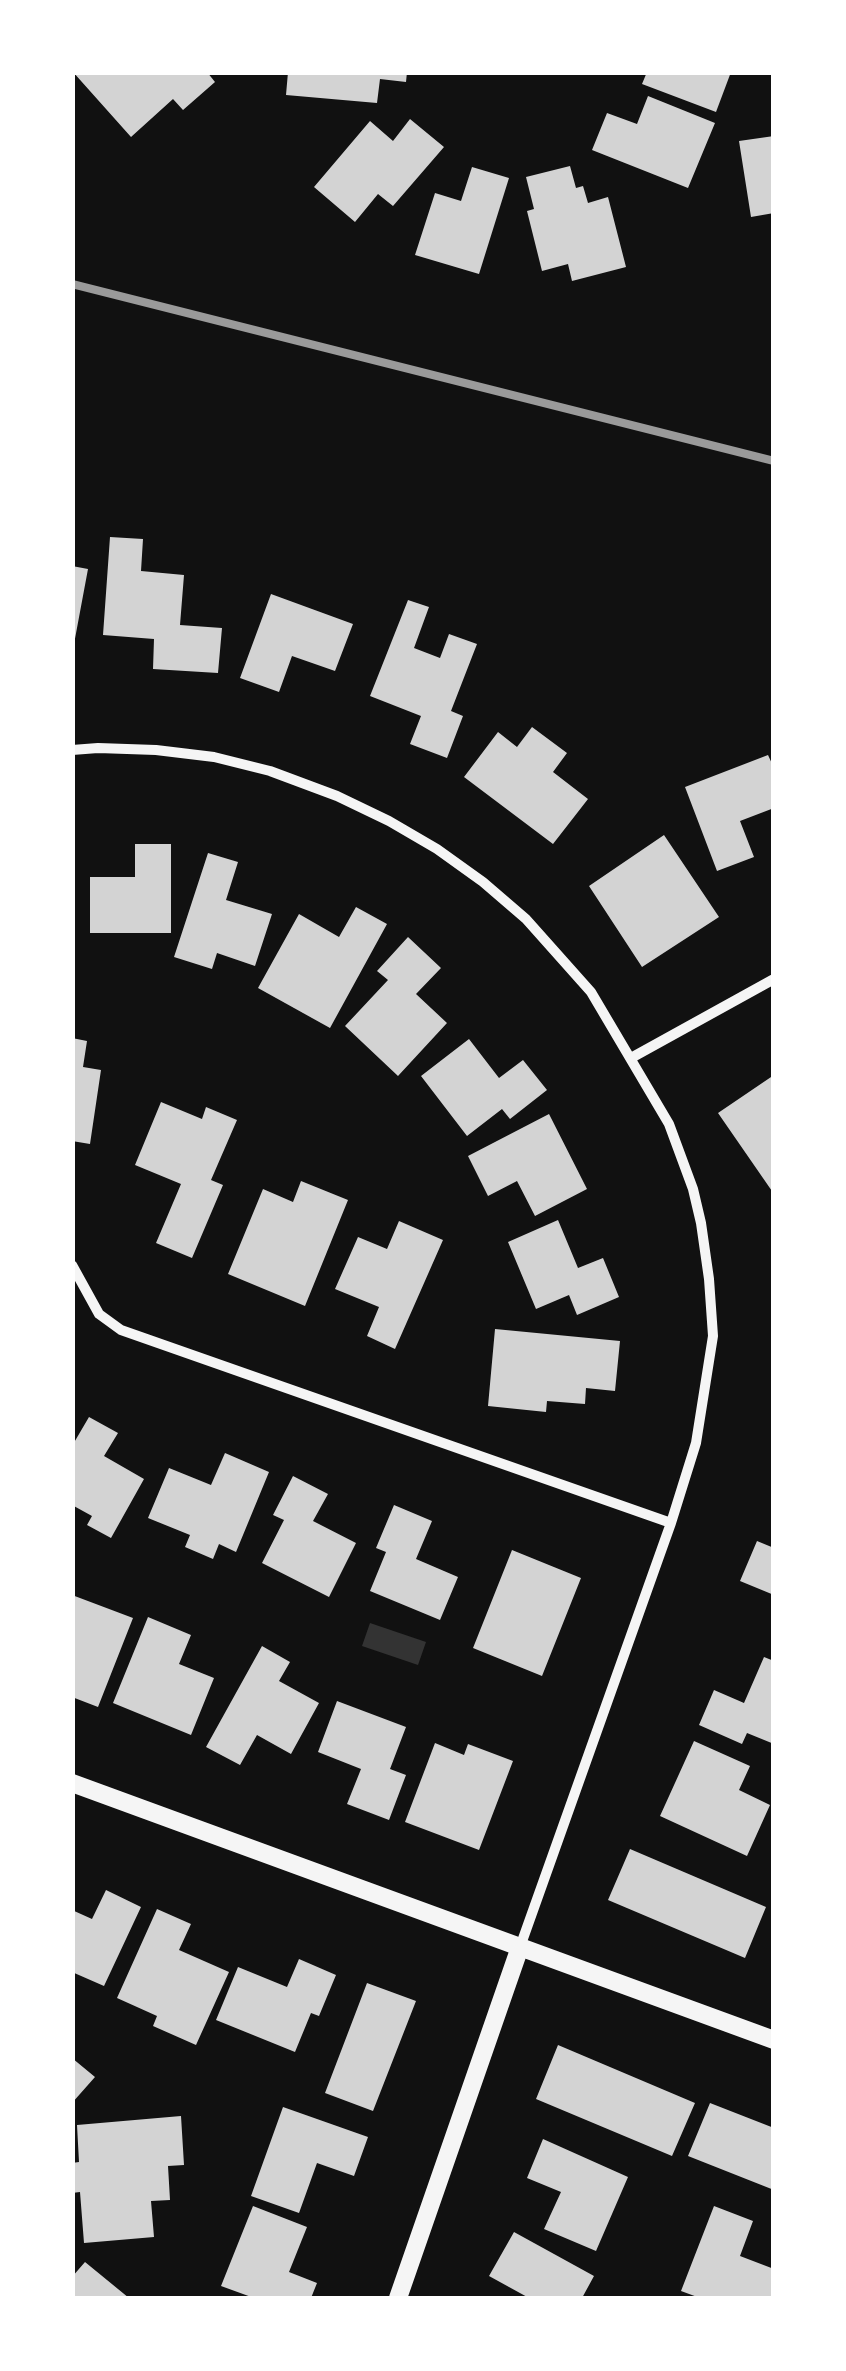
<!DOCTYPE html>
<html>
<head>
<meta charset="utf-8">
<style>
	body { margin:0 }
	#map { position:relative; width:846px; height:2371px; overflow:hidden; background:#111; font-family:"Crimson Pro",serif }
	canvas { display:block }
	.frame { position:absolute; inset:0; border:75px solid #fff; pointer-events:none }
</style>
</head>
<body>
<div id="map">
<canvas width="846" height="2371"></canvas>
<div class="frame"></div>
</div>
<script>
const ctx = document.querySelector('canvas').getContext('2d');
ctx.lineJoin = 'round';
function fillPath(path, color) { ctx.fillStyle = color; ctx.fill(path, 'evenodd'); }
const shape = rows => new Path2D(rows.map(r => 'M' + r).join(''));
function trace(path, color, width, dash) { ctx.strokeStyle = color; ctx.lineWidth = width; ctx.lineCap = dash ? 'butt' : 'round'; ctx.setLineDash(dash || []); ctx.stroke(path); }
fillPath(shape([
	[370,1623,426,1642,418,1665,362,1646]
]), '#333');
fillPath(shape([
	[73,72,207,72,215,82,183,110,173,99,131,137],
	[288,72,407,72,406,82,380,79,377,103,286,95],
	[647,72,731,72,716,112,642,84],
	[648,96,715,123,688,188,592,150,607,113,637,124],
	[410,119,444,147,393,206,378,194,355,222,314,187,370,121,393,141],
	[774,136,774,213,751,217,739,141],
	[570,166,576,188,583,186,588,203,608,197,626,267,572,281,568,264,542,271,527,211,534,209,526,177],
	[472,167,509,178,479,274,415,255,435,193,461,201],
	[110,537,143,539,141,571,184,575,180,625,222,628,218,673,153,669,154,639,103,635],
	[72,566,88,569,74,644,72,644],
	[271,594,353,624,335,671,292,656,279,692,240,678],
	[408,600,429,607,414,648,440,658,449,634,477,644,451,711,463,716,447,758,410,744,421,716,370,696],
	[532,727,567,753,553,772,588,799,553,844,464,777,498,732,517,747],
	[768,755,774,768,774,808,740,821,754,857,717,871,685,787],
	[664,835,719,917,642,967,589,886],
	[135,844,171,844,171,933,90,933,90,877,135,877],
	[208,853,238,862,226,900,272,914,255,966,217,953,212,969,174,957],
	[356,907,387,924,330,1028,258,988,299,914,339,937],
	[408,937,441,968,416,994,447,1023,398,1076,345,1026,388,980,377,971],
	[72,1038,87,1041,83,1067,101,1070,90,1144,72,1141],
	[469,1039,499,1078,523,1060,547,1090,510,1119,502,1109,467,1136,421,1076],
	[774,1075,774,1194,718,1113],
	[161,1102,202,1119,206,1107,237,1120,211,1180,223,1185,192,1258,156,1243,181,1184,135,1165],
	[549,1114,587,1189,535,1216,517,1181,488,1196,468,1156],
	[301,1181,348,1200,305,1306,228,1274,263,1189,293,1202],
	[558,1220,578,1268,603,1258,619,1297,577,1315,569,1295,536,1309,508,1242],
	[399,1221,443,1240,395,1349,367,1336,379,1307,335,1289,358,1237,387,1249],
	[495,1329,620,1341,615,1391,586,1388,585,1404,547,1401,546,1412,488,1406],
	[89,1417,118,1433,104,1456,144,1479,111,1538,87,1525,92,1516,72,1505,72,1446],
	[225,1453,269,1472,236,1552,219,1544,213,1559,185,1547,190,1535,148,1518,169,1468,211,1485],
	[293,1476,328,1494,313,1521,356,1543,329,1597,262,1563,284,1520,273,1515],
	[394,1505,432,1521,416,1559,458,1577,440,1620,370,1591,386,1552,376,1548],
	[757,1541,774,1548,774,1595,740,1581],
	[512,1550,581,1578,542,1676,473,1648],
	[72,1595,133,1618,98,1707,72,1697],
	[148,1617,191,1635,179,1664,214,1678,191,1735,113,1703],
	[262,1646,290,1662,279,1681,319,1703,291,1754,257,1735,240,1765,206,1747],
	[764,1657,774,1661,774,1744,747,1733,742,1744,699,1725,714,1690,744,1703],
	[337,1701,406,1727,390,1769,406,1775,389,1820,347,1804,361,1769,318,1752],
	[694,1741,750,1766,739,1790,770,1805,747,1856,660,1816],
	[435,1743,464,1755,468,1744,513,1761,479,1850,405,1822],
	[630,1849,766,1907,745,1958,608,1900],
	[106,1890,141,1907,104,1986,72,1972,72,1910,92,1919],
	[157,1909,191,1924,179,1950,229,1972,196,2045,153,2026,157,2016,117,1998],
	[299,1959,336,1975,319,2016,311,2013,295,2052,216,2020,238,1967,287,1987],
	[367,1983,416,2001,373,2111,325,2093],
	[558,2045,695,2103,672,2156,536,2099],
	[72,2058,95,2077,72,2103],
	[710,2103,774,2128,774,2190,688,2156],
	[283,2107,368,2137,354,2176,317,2163,299,2213,251,2196],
	[181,2116,184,2165,168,2166,170,2200,151,2201,154,2237,84,2243,80,2192,72,2193,72,2163,79,2162,77,2125],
	[543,2139,628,2177,596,2251,544,2229,561,2192,527,2178],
	[253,2206,307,2227,289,2272,317,2283,311,2298,254,2298,221,2286],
	[714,2206,753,2221,740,2256,774,2269,774,2298,700,2298,681,2291],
	[514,2232,594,2276,582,2298,529,2298,489,2276],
	[85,2262,129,2298,72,2298,72,2277]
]), '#d3d3d3');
trace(shape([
	[72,750,98,748,156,750,214,757,270,771,337,796,389,821,437,849,483,882,526,919,591,992,669,1124,693,1189,701,1223,709,1279,713,1336,696,1443,671,1523,520,1947],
	[631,1058,774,979],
	[72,1265,99,1314,121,1330,671,1523]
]), '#f5f5f5', 10);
trace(shape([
	[72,1783,774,2040],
	[398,2298,520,1947]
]), '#f5f5f5', 18);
trace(shape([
	[72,284,774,461]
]), '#9a9a9a', 8);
</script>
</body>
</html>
